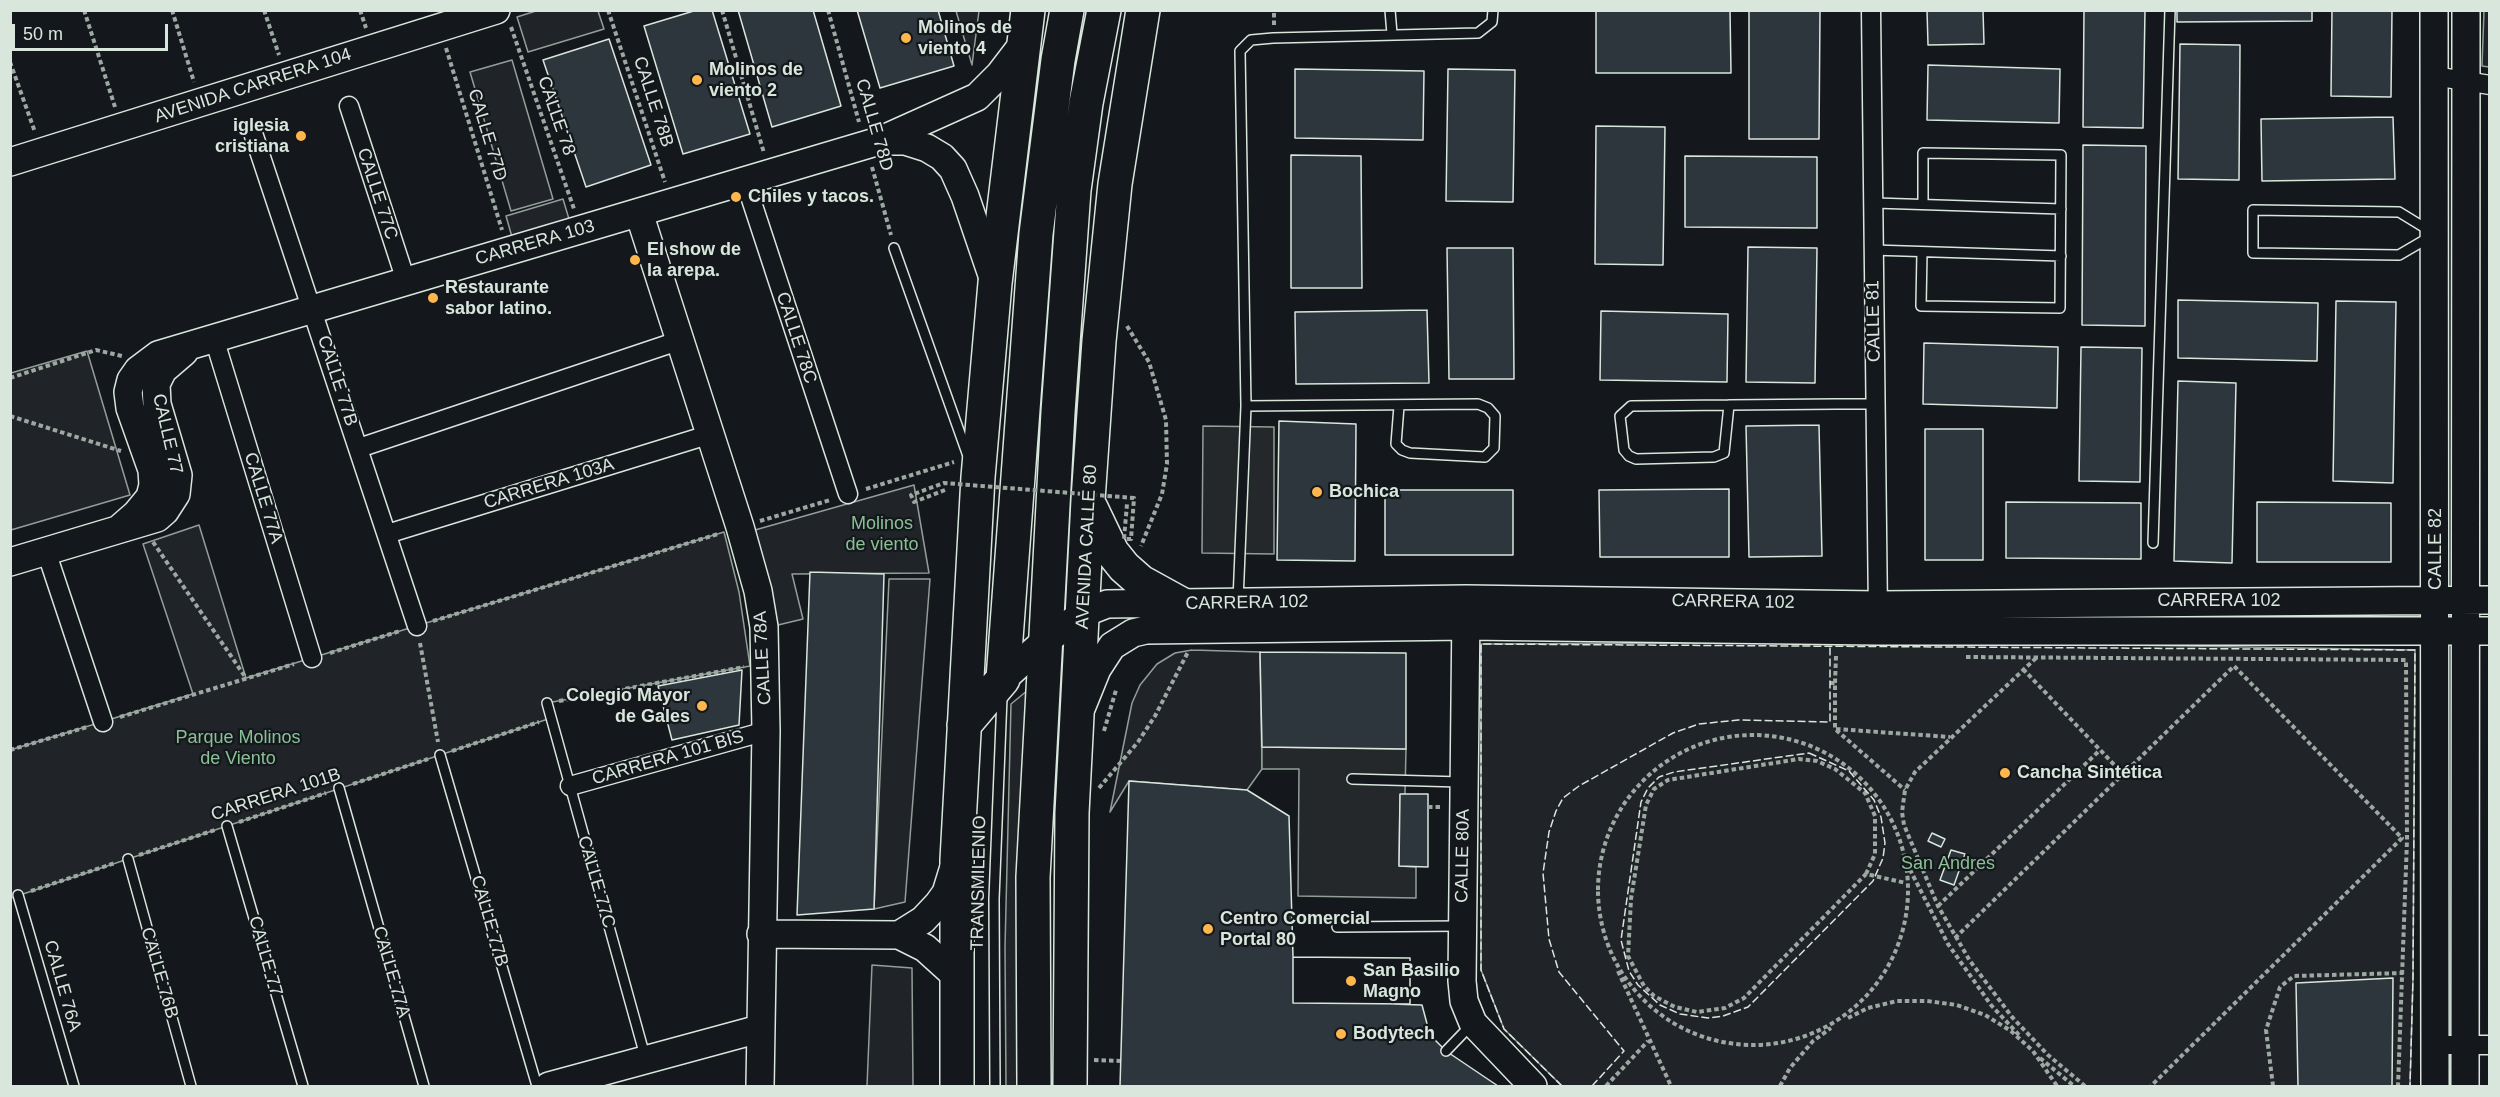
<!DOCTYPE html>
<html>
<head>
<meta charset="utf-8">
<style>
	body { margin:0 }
	#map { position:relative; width:2500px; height:1097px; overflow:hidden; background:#14181c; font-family:Helvetica,sans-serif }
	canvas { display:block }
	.frame { position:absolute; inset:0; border:12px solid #d8e6dc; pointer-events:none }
	.scale { position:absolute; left:12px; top:24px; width:156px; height:27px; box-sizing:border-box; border:3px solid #d8e6dc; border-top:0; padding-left:8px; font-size:18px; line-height:21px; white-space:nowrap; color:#d8e6dc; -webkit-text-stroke:4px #14181c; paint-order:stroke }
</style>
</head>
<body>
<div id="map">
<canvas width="2500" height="1097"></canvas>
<div class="frame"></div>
<div class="scale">50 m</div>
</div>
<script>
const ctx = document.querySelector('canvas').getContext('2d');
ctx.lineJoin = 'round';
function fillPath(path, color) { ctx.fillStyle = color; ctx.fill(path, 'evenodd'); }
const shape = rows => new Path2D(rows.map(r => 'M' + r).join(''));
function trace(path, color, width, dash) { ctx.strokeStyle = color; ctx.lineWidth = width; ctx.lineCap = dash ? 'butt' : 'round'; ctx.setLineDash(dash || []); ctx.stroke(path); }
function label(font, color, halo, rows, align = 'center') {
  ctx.font = font + ' Helvetica,sans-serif'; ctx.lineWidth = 4.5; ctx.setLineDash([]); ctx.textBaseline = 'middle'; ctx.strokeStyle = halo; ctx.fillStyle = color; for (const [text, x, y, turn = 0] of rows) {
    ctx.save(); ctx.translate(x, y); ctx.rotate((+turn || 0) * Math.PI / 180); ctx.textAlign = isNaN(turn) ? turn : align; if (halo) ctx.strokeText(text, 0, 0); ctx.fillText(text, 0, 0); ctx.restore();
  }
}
const green = shape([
	[539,10,598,11,604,29,528,52,517,17,539,10],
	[956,11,979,11,972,65,956,11],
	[2484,11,2489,11,2489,67,2482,66,2484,11],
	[512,60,553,199,511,211,470,72,512,60],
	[563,199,569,219,512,237,506,216,563,199],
	[87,351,130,495,11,530,11,373,87,351],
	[914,485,929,573,792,574,803,619,778,625,755,530,914,485],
	[199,525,246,678,724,532,739,592,750,666,547,703,551,718,11,898,10,750,193,694,143,544,199,525],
	[889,579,930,579,905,902,874,909,889,579],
	[1959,642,2415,650,2413,978,2410,1086,1562,1086,1504,1029,1481,970,1481,644,1959,642],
	[1192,650,1260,652,1262,769,1247,790,1129,781,1110,812,1132,703,1140,685,1157,664,1175,653,1192,650],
	[1028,690,1021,1086,1006,1086,1005,947,1011,704,1028,690],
	[872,965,912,968,913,1086,867,1086,872,965]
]);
fillPath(green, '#202428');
trace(green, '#939e99', 1.5);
const parking = shape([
	[1203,426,1274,427,1274,554,1202,553,1203,426],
	[1262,747,1406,749,1405,794,1400,795,1399,866,1416,867,1416,898,1298,896,1299,769,1262,769,1262,747]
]);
fillPath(parking, '#24282b');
trace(parking, '#939e99', 1.5);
const building = shape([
	[697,10,712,10,750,134,683,154,644,26,697,10],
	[738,10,813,10,841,106,772,127,738,10],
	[857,10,938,10,954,66,880,88,857,10],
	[1596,10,1730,10,1731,73,1596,73,1596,10],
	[1749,10,1820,10,1819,139,1749,139,1749,10],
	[1927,10,1983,10,1984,44,1928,45,1927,10],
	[2084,10,2145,10,2143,128,2083,127,2084,10],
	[2177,10,2312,10,2312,21,2177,22,2177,10],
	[2332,10,2392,10,2391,97,2331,96,2332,10],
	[609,39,651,165,586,187,543,60,609,39],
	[2180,44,2240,45,2239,180,2178,179,2180,44],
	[1928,65,2060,69,2059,123,1927,120,1928,65],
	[1295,69,1424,71,1423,140,1295,138,1295,69],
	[1448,69,1515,70,1513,202,1446,201,1448,69],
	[2393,117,2395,179,2262,181,2261,119,2393,117],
	[1596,126,1665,127,1663,265,1595,264,1596,126],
	[2083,145,2146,146,2145,326,2082,325,2083,145],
	[1291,155,1361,156,1362,288,1291,288,1291,155],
	[1685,156,1817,157,1817,228,1685,227,1685,156],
	[1748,247,1817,248,1815,383,1746,382,1748,247],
	[1447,248,1513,248,1514,379,1449,379,1447,248],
	[2178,300,2318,303,2317,361,2178,358,2178,300],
	[2336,301,2396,302,2393,483,2333,481,2336,301],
	[1427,310,1429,383,1296,384,1295,312,1427,310],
	[1601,311,1728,314,1727,382,1600,380,1601,311],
	[1924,343,2058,347,2057,408,1923,404,1924,343],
	[2081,347,2142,348,2140,482,2079,481,2081,347],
	[2178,381,2236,383,2232,563,2174,561,2178,381],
	[1279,421,1356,424,1355,561,1277,560,1279,421],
	[1819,425,1822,556,1749,557,1746,426,1819,425],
	[1925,429,1983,429,1983,560,1925,560,1925,429],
	[1729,489,1729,557,1600,557,1599,490,1729,489],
	[1385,490,1513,490,1513,555,1385,555,1385,490],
	[2006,502,2141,503,2141,559,2006,558,2006,502],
	[2257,502,2391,503,2391,562,2257,562,2257,502],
	[810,572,884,574,874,909,797,915,810,572],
	[1260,652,1406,653,1406,749,1262,747,1260,652],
	[742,670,739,725,672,740,658,686,742,670],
	[1129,781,1247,790,1289,816,1293,957,1410,958,1410,1004,1390,1004,1422,1005,1430,1035,1446,1051,1498,1086,1120,1086,1129,781],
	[1400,794,1428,794,1428,867,1399,866,1400,794],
	[1932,833,1945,839,1941,847,1928,841,1932,833],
	[1951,850,1965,854,1954,885,1940,880,1951,850],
	[1293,957,1410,958,1410,1004,1293,1003,1293,957],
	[2393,978,2392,1086,2298,1086,2296,983,2393,978]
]);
fillPath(building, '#2c363c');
trace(building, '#d8e6dc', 1.5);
const lane = shape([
	[1390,10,1392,34],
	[1875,203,2061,209],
	[2253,210,2399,212,2435,234,2399,255,2253,253,2253,210],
	[894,248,968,456],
	[1873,250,2061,256],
	[1922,252,1921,306,2060,308,2061,155,1923,153,1923,204],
	[1729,405,1724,453,1714,457,1636,459,1629,456,1624,450,1620,416,1631,406,1729,405,1836,404,1875,404],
	[1246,406,1478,404,1488,408,1495,416,1494,448,1485,457,1410,453,1402,450,1396,444,1399,406],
	[2153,543,2170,10],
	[1238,601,1246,406,1240,51,1251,40,1273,38,1478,33,1492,22,1493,10],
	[547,703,645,1056],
	[440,755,537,1086],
	[1352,779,1461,782],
	[339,788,424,1086],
	[227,826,303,1086],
	[128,859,191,1086],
	[18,895,74,1086],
	[1337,927,1460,926],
	[1446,1051,1471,1025],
	[995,1086,994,899,1002,697]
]);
const street = shape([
	[1871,10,1878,615],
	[2434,76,2490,85],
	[349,106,406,281],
	[254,136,417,626],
	[745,181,848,494],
	[214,338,312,658],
	[359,448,681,340],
	[387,534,711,434],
	[46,551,103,722],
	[570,786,766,731],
	[2434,1045,2490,1045]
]);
const secondary = shape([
	[2434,10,2435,1086],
	[883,141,905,141,927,148,942,157,953,169,965,196,994,281],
	[10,162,496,10],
	[639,213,740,527,758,591,764,627,766,731,760,1086],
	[120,528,136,514,150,497,153,485,152,470,130,408,128,392,131,380,138,370,158,355,879,141,977,97,1000,74,1023,44],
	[10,562,157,518,165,511,176,494,178,475,157,404,156,384,163,370,184,352],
	[1466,609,1462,981,1464,1001,1473,1023,1533,1086],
	[1003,679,1044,642,1084,613,1107,604,1466,599,1877,605,2490,600],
	[1082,706,1097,669,1112,646,1133,633,1146,630,1466,626,1878,631,2490,631],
	[761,934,899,935,925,948,956,976],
	[899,935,923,920,938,904,946,893,954,867],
	[549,1086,759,1029],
	[2465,1086,2466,10]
]);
const highway = shape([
	[1091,508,1112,552,1124,567,1141,582,1181,604],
	[964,725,1003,679,1036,234,1058,60,1067,10],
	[957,1086,957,860,978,477,995,283,1028,10],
	[1034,1086,1033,877,1058,412,1074,190,1086,103,1104,10],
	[1070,1086,1072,813,1088,500,1099,341,1115,184,1143,10]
]);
trace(lane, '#d8e6dc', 12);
trace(street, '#d8e6dc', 21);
trace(secondary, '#d8e6dc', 30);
trace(highway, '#d8e6dc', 36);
trace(shape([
	[84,10,115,107],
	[172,10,194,82],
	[264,10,279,55],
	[360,10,366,28],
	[608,10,665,182],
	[722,10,764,153],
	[828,10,859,122],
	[1274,25,1274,10],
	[511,27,574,209],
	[446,48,502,230],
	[10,62,35,132],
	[872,167,891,235],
	[1127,326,1149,362,1166,420,1167,464,1162,494,1141,546],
	[10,378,96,350,122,356],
	[10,416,121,451],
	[866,489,954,462],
	[760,521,830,500],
	[153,542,246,678],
	[433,621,718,534],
	[420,643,438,742],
	[330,653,400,631],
	[1966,657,2406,660,2407,840,2398,1086],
	[2036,658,1915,772,1905,790,1902,812,1904,825,1938,906,1970,961,2012,1017,2048,1055,2085,1086],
	[2023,669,2123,774],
	[1830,683,1835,683,1835,729,1905,790],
	[1835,683,1836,656,1839,656],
	[559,701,744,667],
	[120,717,294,664],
	[1836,729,1950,737],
	[1104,731,1116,690],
	'1598 890a155 155 0 1 1 310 0a155 155 0 1 1-310 0Z',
	[10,750,87,727],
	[452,751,539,722],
	[353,784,428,759],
	[1099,788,1138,742,1155,716,1188,652],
	[1428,807,1442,807],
	[239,822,326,793],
	[139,855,215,830],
	[1903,856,1948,944,1991,1005,2019,1035],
	[1866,874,1875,854,1875,816,1865,793,1835,769,1817,761,1799,759,1668,780,1654,789,1646,805,1631,899,1628,956,1644,986,1654,996,1675,1007,1697,1012,1725,1008,1744,998,1866,874,1906,883],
	[31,891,115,863],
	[1938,906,2100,750],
	[1955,938,2234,666,2402,838,2151,1086],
	[1618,971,1671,1086],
	[1848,1018,1868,1008,1897,1001,1927,1001,1957,1005,1985,1015,2011,1031,2033,1051,2057,1086],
	[2040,1058,2074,1086],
	[1094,1060,1120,1061],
	[1606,1086,1648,1041],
	[1780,1086,1790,1068,1813,1041,1831,1028],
	[2273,1086,2266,1030,2280,987,2294,976,2403,973]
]), '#9da8a2', 4, [4.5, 3]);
trace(lane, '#14181c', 9);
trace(street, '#14181c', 18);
trace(secondary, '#14181c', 27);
trace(highway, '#14181c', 33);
trace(shape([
	[945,490,914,502,911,495,944,483,1134,498,1131,539,1124,539,1127,504]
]), '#9da8a2', 4, [4.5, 3]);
trace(shape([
	[1809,753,1849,771,1874,800,1881,817,1885,843,1883,858,1873,881,1748,1007,1723,1016,1708,1018,1680,1014,1660,1005,1638,985,1629,971,1621,940,1641,802,1648,788,1659,777,1674,772,1809,753],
	[1562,1086,1504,1029,1481,970,1481,644,2415,650,2413,978,2410,1086],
	[1592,1086,1624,1051,1559,972,1549,939,1543,873,1549,832,1556,811,1563,798,1579,786,1673,733,1699,724,1738,720,1830,722,1830,646]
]), '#d8e6dc', 1.5, [8, 3]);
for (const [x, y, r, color] of [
	[906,38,6,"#ffb74d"],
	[697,80,6,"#ffb74d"],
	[301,136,6,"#ffb74d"],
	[736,197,6,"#ffb74d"],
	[635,260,6,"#ffb74d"],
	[433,298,6,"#ffb74d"],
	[1317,492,6,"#ffb74d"],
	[702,706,6,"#ffb74d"],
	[2005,773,6,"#ffb74d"],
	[1208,929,6,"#ffb74d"],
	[1351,981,6,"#ffb74d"],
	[1341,1034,6,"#ffb74d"]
]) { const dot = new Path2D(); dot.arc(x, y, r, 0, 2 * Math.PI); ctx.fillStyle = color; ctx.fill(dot); trace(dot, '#14181c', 2); }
label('bold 18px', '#d8e6dc', '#14181c', [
	["Molinos de",918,28],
	["viento 4",918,49],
	["Molinos de",709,70],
	["viento 2",709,91],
	["iglesia",289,126,"right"],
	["cristiana",289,147,"right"],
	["Chiles y tacos.",748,197],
	["El show de",647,250],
	["la arepa.",647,271],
	["Restaurante",445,288],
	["sabor latino.",445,309],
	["Bochica",1329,492],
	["Colegio Mayor",690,696,"right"],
	["de Gales",690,717,"right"],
	["Cancha Sintética",2017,773],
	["Centro Comercial",1220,919],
	["Portal 80",1220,940],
	["San Basilio",1363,971],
	["Magno",1363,992],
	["Bodytech",1353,1034]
], 'left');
label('18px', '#d8e6dc', '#14181c', [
	["AVENIDA CARRERA 104",253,86,-18],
	["CALLE 78B",653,102,72],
	["CALLE 78",556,116,71],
	["CALLE 78D",874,125,74],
	["CALLE 77D",487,135,73],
	["CALLE 77C",377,194,72],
	["CARRERA 103",535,243,-16],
	["CALLE 81",1874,321,-91],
	["CALLE 78C",796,338,72],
	["CALLE 77B",337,381,72],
	["CALLE 77",167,434,77],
	["CARRERA 103A",549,484,-17],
	["CALLE 77A",263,498,73],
	["AVENIDA CALLE 80",1087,547,-87],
	["CALLE 82",2436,549,-90],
	["CARRERA 102",2219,601],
	["CARRERA 102",1733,602,1],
	["CARRERA 102",1247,603,-1],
	["CALLE 78A",763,658,-93],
	["CARRERA 101 BIS",668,758,-16],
	["CARRERA 101B",276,795,-18],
	["CALLE 80A",1463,856,-89],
	["CALLE 77C",596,882,74],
	["TRANSMILENIO",979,883,-89],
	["CALLE 77B",489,921,74],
	["CALLE 77",265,956,74],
	["CALLE 77A",391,972,74],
	["CALLE 76B",159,973,74],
	["CALLE 76A",62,986,74]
]);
label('18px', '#8ac095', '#14181c', [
	["Molinos",882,524],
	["de viento",882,545],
	["Parque Molinos",238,738],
	["de Viento",238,759],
	["San Andres",1948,864]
]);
</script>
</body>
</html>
